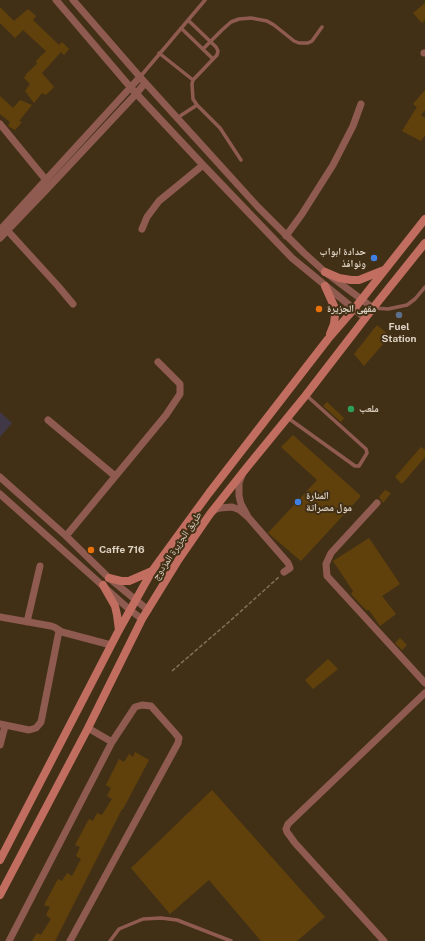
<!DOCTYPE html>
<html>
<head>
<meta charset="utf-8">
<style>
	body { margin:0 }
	canvas { display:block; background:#423016 }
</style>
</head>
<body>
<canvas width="425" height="941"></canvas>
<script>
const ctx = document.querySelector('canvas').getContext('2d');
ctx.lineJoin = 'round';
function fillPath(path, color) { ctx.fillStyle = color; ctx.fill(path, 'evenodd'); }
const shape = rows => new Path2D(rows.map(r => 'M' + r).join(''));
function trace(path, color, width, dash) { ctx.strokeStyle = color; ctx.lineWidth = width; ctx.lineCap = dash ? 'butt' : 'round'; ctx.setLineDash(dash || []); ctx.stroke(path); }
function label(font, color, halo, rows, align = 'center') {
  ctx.font = font + ' "Public Sans","Noto Naskh Arabic",sans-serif'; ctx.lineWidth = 4; ctx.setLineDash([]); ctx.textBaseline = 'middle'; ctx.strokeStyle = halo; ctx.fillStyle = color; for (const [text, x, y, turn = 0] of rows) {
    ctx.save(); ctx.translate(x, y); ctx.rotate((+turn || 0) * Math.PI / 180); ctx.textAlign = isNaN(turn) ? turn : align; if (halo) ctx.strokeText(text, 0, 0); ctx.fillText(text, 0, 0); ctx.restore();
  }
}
fillPath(shape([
	[0,412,12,423,0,437]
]), '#403747');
fillPath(shape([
	[425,3,425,20,422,23,413,13],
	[0,7,14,21,28,9,36,16,33,20,59,45,62,42,69,49,64,55,61,52,42,73,54,87,46,95,42,93,34,103,25,91,30,84,24,78,27,73,37,64,36,61,46,51,23,30,15,38,0,23],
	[425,90,425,110,421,115,425,118,425,135,421,141,402,131,417,107,413,104],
	[0,96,13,108,20,100,32,105,19,121,22,122,15,130,8,126,10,122,0,114],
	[377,325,390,336,364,366,354,354],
	[327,402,344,418,341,422,323,406],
	[293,435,361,496,301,561,268,533,317,480,281,447],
	[421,447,425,450,425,457,402,484,395,477],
	[385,490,391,493,383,503,379,497],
	[369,538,400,584,382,596,396,614,380,626,369,610,366,610,351,594,353,591,333,561],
	[400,638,407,645,402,650,395,643],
	[328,659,338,669,313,689,305,680],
	[135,752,149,760,123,809,122,809,55,941,32,941,37,933,41,935,51,919,46,915,50,907,44,905,58,879,62,881,67,873,72,876,81,859,76,856,80,847,75,845,89,819,93,821,97,813,102,815,112,799,107,796,111,788,106,785,119,759,124,762,129,754,133,757],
	[212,790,325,917,297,941,261,941,209,880,170,914,131,868]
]), '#61410b');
trace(shape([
	[172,671,230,621,280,576]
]), '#81725c', 1.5, [4, 2]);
trace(shape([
	[188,20,216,47,218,51,217,55,193,80,192,84,193,99,197,105,220,128,241,160],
	[181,28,213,59],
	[203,49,222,30,231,22,239,19,251,18,267,21,274,25,294,41,299,43,308,43,312,41,322,27],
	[159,53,193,80],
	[140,77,205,0],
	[177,118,197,105],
	[374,308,388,309,407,305,415,299,425,287],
	[288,418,355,466,359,466,367,453,366,449,306,395],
	[110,941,119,929,143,919,161,918,177,920,231,941]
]), '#8f5b51', 3.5);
trace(shape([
	[56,0,131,88,203,165,292,258,365,318],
	[73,0,140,77,258,207,304,253,325,272,373,308],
	[424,53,425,53],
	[0,124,46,180],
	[142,229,147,217,159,201,203,165],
	[0,230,140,77],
	[7,230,58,286,73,304],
	[286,236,302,214,333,165,353,126,361,104],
	[0,238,47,189,136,94,145,83],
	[48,420,115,476],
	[242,475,239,483,239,496,241,504,247,515],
	[0,477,66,536,109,578,148,610],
	[0,494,130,610,142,619],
	[377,503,331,553,326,564,327,576,425,683],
	[212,512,216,509,220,508,232,507,240,510,248,517,288,563,290,568,284,572],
	[66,536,166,415,180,394,180,384,158,362],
	[0,617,51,626,54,627,62,632,111,645],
	[27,622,40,566],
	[0,724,29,730,36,728,41,722,59,631],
	[88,728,112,742],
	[0,745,5,726],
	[9,941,112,742,135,707,142,705,151,706,175,733,179,738,178,743,70,941],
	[384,941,295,843,287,832,286,829,288,824,425,693]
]), '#8f5b51', 7);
trace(shape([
	[325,272,339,278,351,280,359,280,384,270],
	[325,286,334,306,335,315,334,324,330,334],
	[109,578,121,581,129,581,152,571],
	[103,585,115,606,117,615,119,630],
	[0,860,119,630,152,571,209,493,328,339,354,309,425,219],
	[0,895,88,728,142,619,179,559,210,514,248,466,306,395,373,308,425,243]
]), '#c16e60', 8);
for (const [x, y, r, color] of [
	[374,258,4,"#3f7fe0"],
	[319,309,4,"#e8710a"],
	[399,315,4,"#5c6f8a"],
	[351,409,4,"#2e9e5b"],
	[298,502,4,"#3f7fe0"],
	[91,550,4,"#e8710a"]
]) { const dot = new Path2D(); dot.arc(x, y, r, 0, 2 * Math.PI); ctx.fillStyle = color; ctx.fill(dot); trace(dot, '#423016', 1.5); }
label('bold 10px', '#ddd2c3', '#423016', [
	["حدادة ابواب",366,252,"right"],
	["ونوافذ",366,264,"right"],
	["مقهى الجزيرة",327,309],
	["Fuel",399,327,"center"],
	["Station",399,339,"center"],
	["ملعب",359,409],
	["المنارة",306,496],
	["مول مصراتة",306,508],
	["Caffe 716",99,550]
], 'left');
label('10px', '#ddd2c3', '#423016', [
	["طريق الجزيرة المزدوج",177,546,-56]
]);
</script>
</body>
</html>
